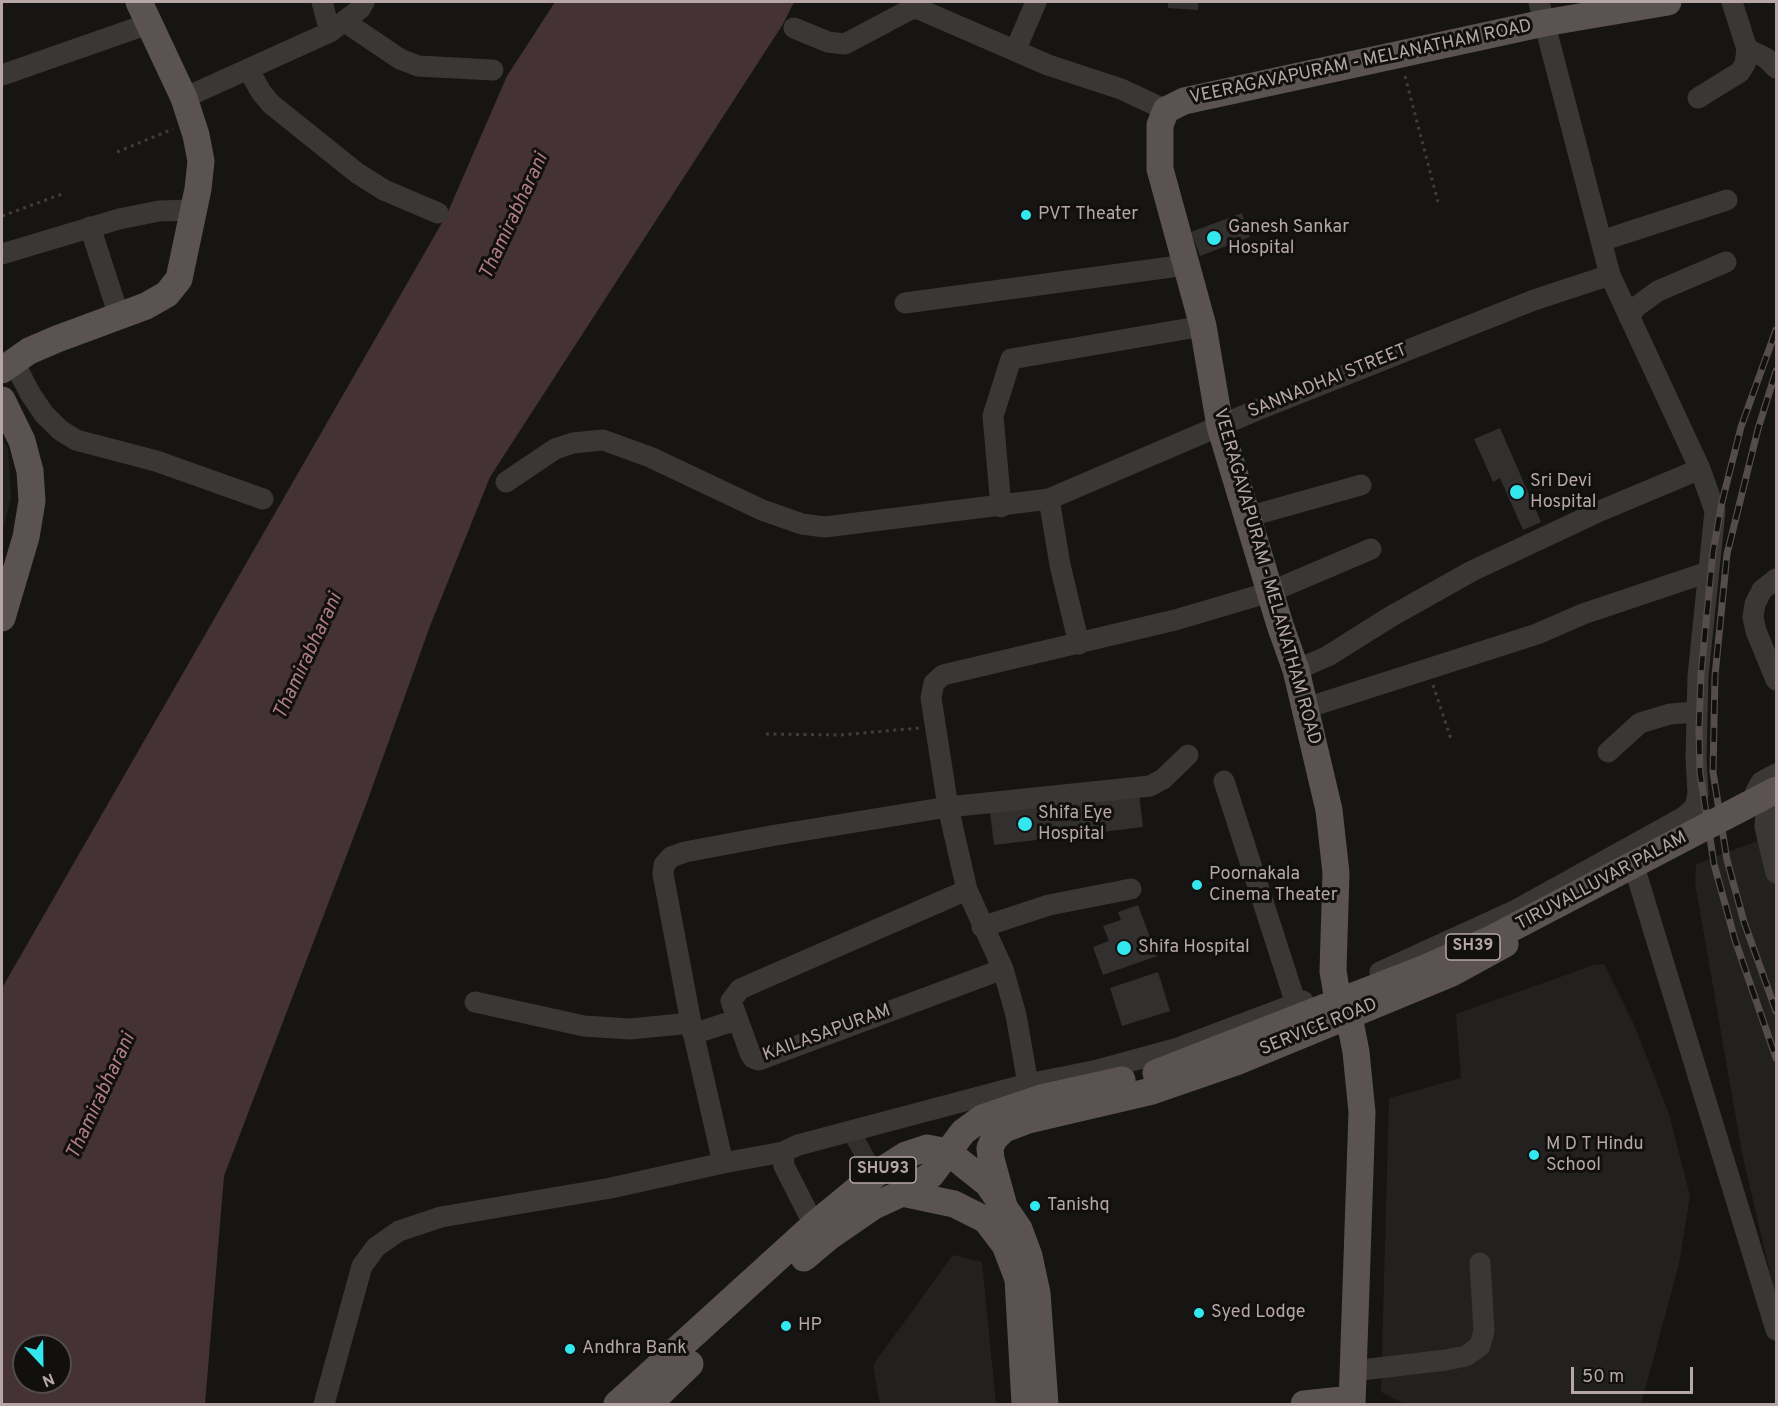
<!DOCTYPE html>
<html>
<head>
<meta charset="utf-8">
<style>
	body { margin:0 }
	#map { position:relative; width:1778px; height:1406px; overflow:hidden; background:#161514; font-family:Overpass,sans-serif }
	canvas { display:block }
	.frame { position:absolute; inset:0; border:3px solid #b6a7a6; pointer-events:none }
	.north { position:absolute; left:12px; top:1334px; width:60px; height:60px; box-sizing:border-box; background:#11100f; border:2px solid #534c4b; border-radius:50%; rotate:158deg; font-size:16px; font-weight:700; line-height:24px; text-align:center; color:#b6a7a6 }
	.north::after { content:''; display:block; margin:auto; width:21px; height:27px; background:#33e7ef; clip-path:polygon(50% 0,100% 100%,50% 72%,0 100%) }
	.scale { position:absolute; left:1571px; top:1367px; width:122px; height:27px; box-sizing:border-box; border:3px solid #b6a7a6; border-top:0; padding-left:8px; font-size:18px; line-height:21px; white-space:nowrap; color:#b6a7a6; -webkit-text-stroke:4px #11100f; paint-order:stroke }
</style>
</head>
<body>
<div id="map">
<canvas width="1778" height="1406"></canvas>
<div class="frame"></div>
<div class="north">N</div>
<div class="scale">50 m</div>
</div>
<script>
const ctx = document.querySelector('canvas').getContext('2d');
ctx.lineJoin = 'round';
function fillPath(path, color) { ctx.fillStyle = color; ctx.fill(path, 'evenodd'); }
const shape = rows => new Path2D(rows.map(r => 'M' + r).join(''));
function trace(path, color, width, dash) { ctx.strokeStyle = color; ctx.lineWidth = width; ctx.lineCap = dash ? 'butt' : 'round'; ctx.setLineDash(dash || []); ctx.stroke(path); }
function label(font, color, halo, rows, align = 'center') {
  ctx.font = font + ' Overpass,sans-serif'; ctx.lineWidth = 6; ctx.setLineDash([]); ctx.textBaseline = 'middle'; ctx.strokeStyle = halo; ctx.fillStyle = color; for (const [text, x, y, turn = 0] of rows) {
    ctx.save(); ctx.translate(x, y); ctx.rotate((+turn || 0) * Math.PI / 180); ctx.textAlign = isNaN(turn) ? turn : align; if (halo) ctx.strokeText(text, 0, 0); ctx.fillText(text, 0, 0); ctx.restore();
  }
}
fillPath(shape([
	[2,441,8,448,11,498,2,533],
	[1776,834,1776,1299,1742,1153,1695,883,1696,864],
	[1604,964,1635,1027,1669,1114,1690,1196,1679,1264,1641,1404,1405,1404,1381,1392,1389,1098,1461,1078,1456,1014,1594,965],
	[953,1255,982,1262,996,1404,880,1404,873,1365]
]), '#232120');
fillPath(shape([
	[555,2,794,2,783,24,490,477,430,626,367,802,224,1176,205,1404,2,1404,2,988,447,214,507,76],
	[24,1346,60,1346,60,1382,24,1382]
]), '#443234');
fillPath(shape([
	[1168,2,1198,2,1198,10,1168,8],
	[1242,213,1250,237,1200,256,1191,232],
	[1500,428,1541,522,1523,530,1500,478,1493,482,1474,439],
	[1139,793,1143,827,994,845,990,812],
	[1138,905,1157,956,1103,975,1093,947,1109,941,1103,926,1121,920,1118,912],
	[1158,972,1170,1011,1122,1026,1110,988],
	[863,1134,875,1156,859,1164,847,1143]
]), '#32302f');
trace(shape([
	[1405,76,1438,202],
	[117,152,173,129],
	[2,216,62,194],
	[1433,685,1452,742],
	[766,734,841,735,919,728]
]), '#423c3b', 3, [3, 4.5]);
trace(shape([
	[322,2,330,32],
	[345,22,400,59,418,66,493,70],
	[794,28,828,42,845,44,911,9,919,9,1048,65,1121,89,1166,110],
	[1747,49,1766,58,1776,68],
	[1015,51,1036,2],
	[248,69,261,92,271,104,357,173,384,190,438,213],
	[2,75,148,24],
	[184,98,330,32,360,9,364,2],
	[1698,98,1740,72,1745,64,1747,49,1732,2],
	[90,227,119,316],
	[1601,241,1727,200],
	[2,254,119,219,159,211,193,210],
	[905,303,1186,265],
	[1629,317,1636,307,1658,291,1726,262],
	[13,361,31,395,44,414,60,430,76,440,156,461,263,499],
	[506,482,555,449,573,443,603,440,650,457,762,510,802,524,825,527,1049,499,1060,565,1079,644],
	[1049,499,1257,410,1534,300,1610,275],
	[1001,507,993,416,1011,359,1203,326],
	[1247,517,1361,485],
	[1776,579,1762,590,1755,604,1753,617,1756,631,1776,680],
	[1296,670,1328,656,1390,617,1472,571,1600,511,1700,469],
	[1306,708,1537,634,1583,614,1708,572],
	[1608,752,1640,723,1670,714,1697,712],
	[1188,755,1163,779,1150,786,948,807,931,698,934,683,943,675,1175,620,1270,592,1371,549],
	[1224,781,1296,1004],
	[1765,808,1756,791,1761,782,1776,774],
	[1766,810,1765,827,1776,873],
	[1629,850,1776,1330],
	[967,890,740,989,731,1001,750,1053,753,1058,759,1060,1003,969],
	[982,927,1049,905,1131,889],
	[1380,972,1516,910,1684,817,1695,807,1698,794,1696,758,1698,676,1715,511,1700,469,1610,275,1539,2],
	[475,1002,584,1026,630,1029,691,1023,663,874,664,865,671,857,685,852,776,835,948,807,967,890,1003,969,1016,1015,1028,1084],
	[693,1034,736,1020],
	[723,1163,783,1152],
	[814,1225,784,1166,783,1152,798,1145,1028,1084,1098,1070,1175,1049,1303,1001],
	[1353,1371,1446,1360,1466,1356,1480,1346,1484,1331,1480,1263],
	[324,1404,362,1266,376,1247,399,1231,441,1217,611,1188,723,1163,691,1023]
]), '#3b3735', 21);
trace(shape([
	[2,370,29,351,57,339,146,306,167,294,179,279,198,189,201,161,196,135,184,98,139,2],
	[2,400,22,441,30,471,32,501,26,537,2,618],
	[902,1193,931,1175,963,1132,982,1118,1041,1098,1122,1080],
	[1004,1206,991,1159,990,1148,994,1139,1004,1129,1028,1120,1152,1091,1236,1062,1452,973,1505,944],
	[804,1258,829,1237,874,1206,902,1193,954,1204,986,1220,1005,1245,1018,1279,1025,1404],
	[617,1404,814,1225,876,1174,906,1155,927,1148,948,1152,988,1184,1019,1229,1029,1256,1037,1293,1045,1404],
	[649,1404,690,1364],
	[1304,1404,1352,1399],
	[1352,1404,1362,1112,1356,1052,1349,1016,1336,989,1333,971,1336,873,1329,810,1296,670,1280,625,1220,426,1203,326,1160,169,1160,125,1166,110,1184,101,1544,23,1668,2]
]), '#5a5351', 27);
const rail = shape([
	[1776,330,1741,427,1722,502,1713,552,1701,674,1699,730,1700,773,1714,864,1735,940,1776,1058],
	[1776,371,1758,429,1727,554,1715,676,1713,772,1727,860,1744,922,1776,1011]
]);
trace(rail, '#544d4c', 7);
trace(rail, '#11100f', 4.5, [14]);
trace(shape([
	[1156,1073,1425,968,1493,938,1776,790]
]), '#5a5351', 27);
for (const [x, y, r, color] of [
	[1026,215,6,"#33e7ef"],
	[1214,238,8,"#33e7ef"],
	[1517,492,8,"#33e7ef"],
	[1025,824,8,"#33e7ef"],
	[1197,885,6,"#33e7ef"],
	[1124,948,8,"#33e7ef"],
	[1534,1155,6,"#33e7ef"],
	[1035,1206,6,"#33e7ef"],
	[1199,1313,6,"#33e7ef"],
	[786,1326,6,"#33e7ef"],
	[570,1349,6,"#33e7ef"]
]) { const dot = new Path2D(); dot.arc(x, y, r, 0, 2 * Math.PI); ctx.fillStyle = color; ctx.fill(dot); trace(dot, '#11100f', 2); }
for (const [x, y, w] of [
	[1473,947,54],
	[883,1170,66]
]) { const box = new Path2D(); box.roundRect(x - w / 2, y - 13, w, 26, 4.5); ctx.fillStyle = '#11100f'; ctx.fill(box); trace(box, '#b6a7a6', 1.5); }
label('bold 16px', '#b6a7a6', null, [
	["SH39",1473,947],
	["SHU93",883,1170]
]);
label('18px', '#b6a7a6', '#11100f', [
	["VEERAGAVAPURAM - MELANATHAM ROAD",1361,63,-12],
	["SANNADHAI STREET",1328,382,-22],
	["VEERAGAVAPURAM - MELANATHAM ROAD",1266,577,74],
	["TIRUVALLUVAR PALAM",1602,882,-28],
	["SERVICE ROAD",1319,1028,-22],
	["KAILASAPURAM",827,1034,-20]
]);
label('18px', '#b6a7a6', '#11100f', [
	["PVT Theater",1038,215],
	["Ganesh Sankar",1228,228],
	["Hospital",1228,249],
	["Sri Devi",1530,482],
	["Hospital",1530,503],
	["Shifa Eye",1038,814],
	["Hospital",1038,835],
	["Poornakala",1209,875],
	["Cinema Theater",1209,896],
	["Shifa Hospital",1138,948],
	["M D T Hindu",1546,1145],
	["School",1546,1166],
	["Tanishq",1047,1206],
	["Syed Lodge",1211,1313],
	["HP",798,1326],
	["Andhra Bank",582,1349]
], 'left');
label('italic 20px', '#b17d85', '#11100f', [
	["Thamirabharani",515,217,-65],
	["Thamirabharani",309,657,-65],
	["Thamirabharani",102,1097,-65]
]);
</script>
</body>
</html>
